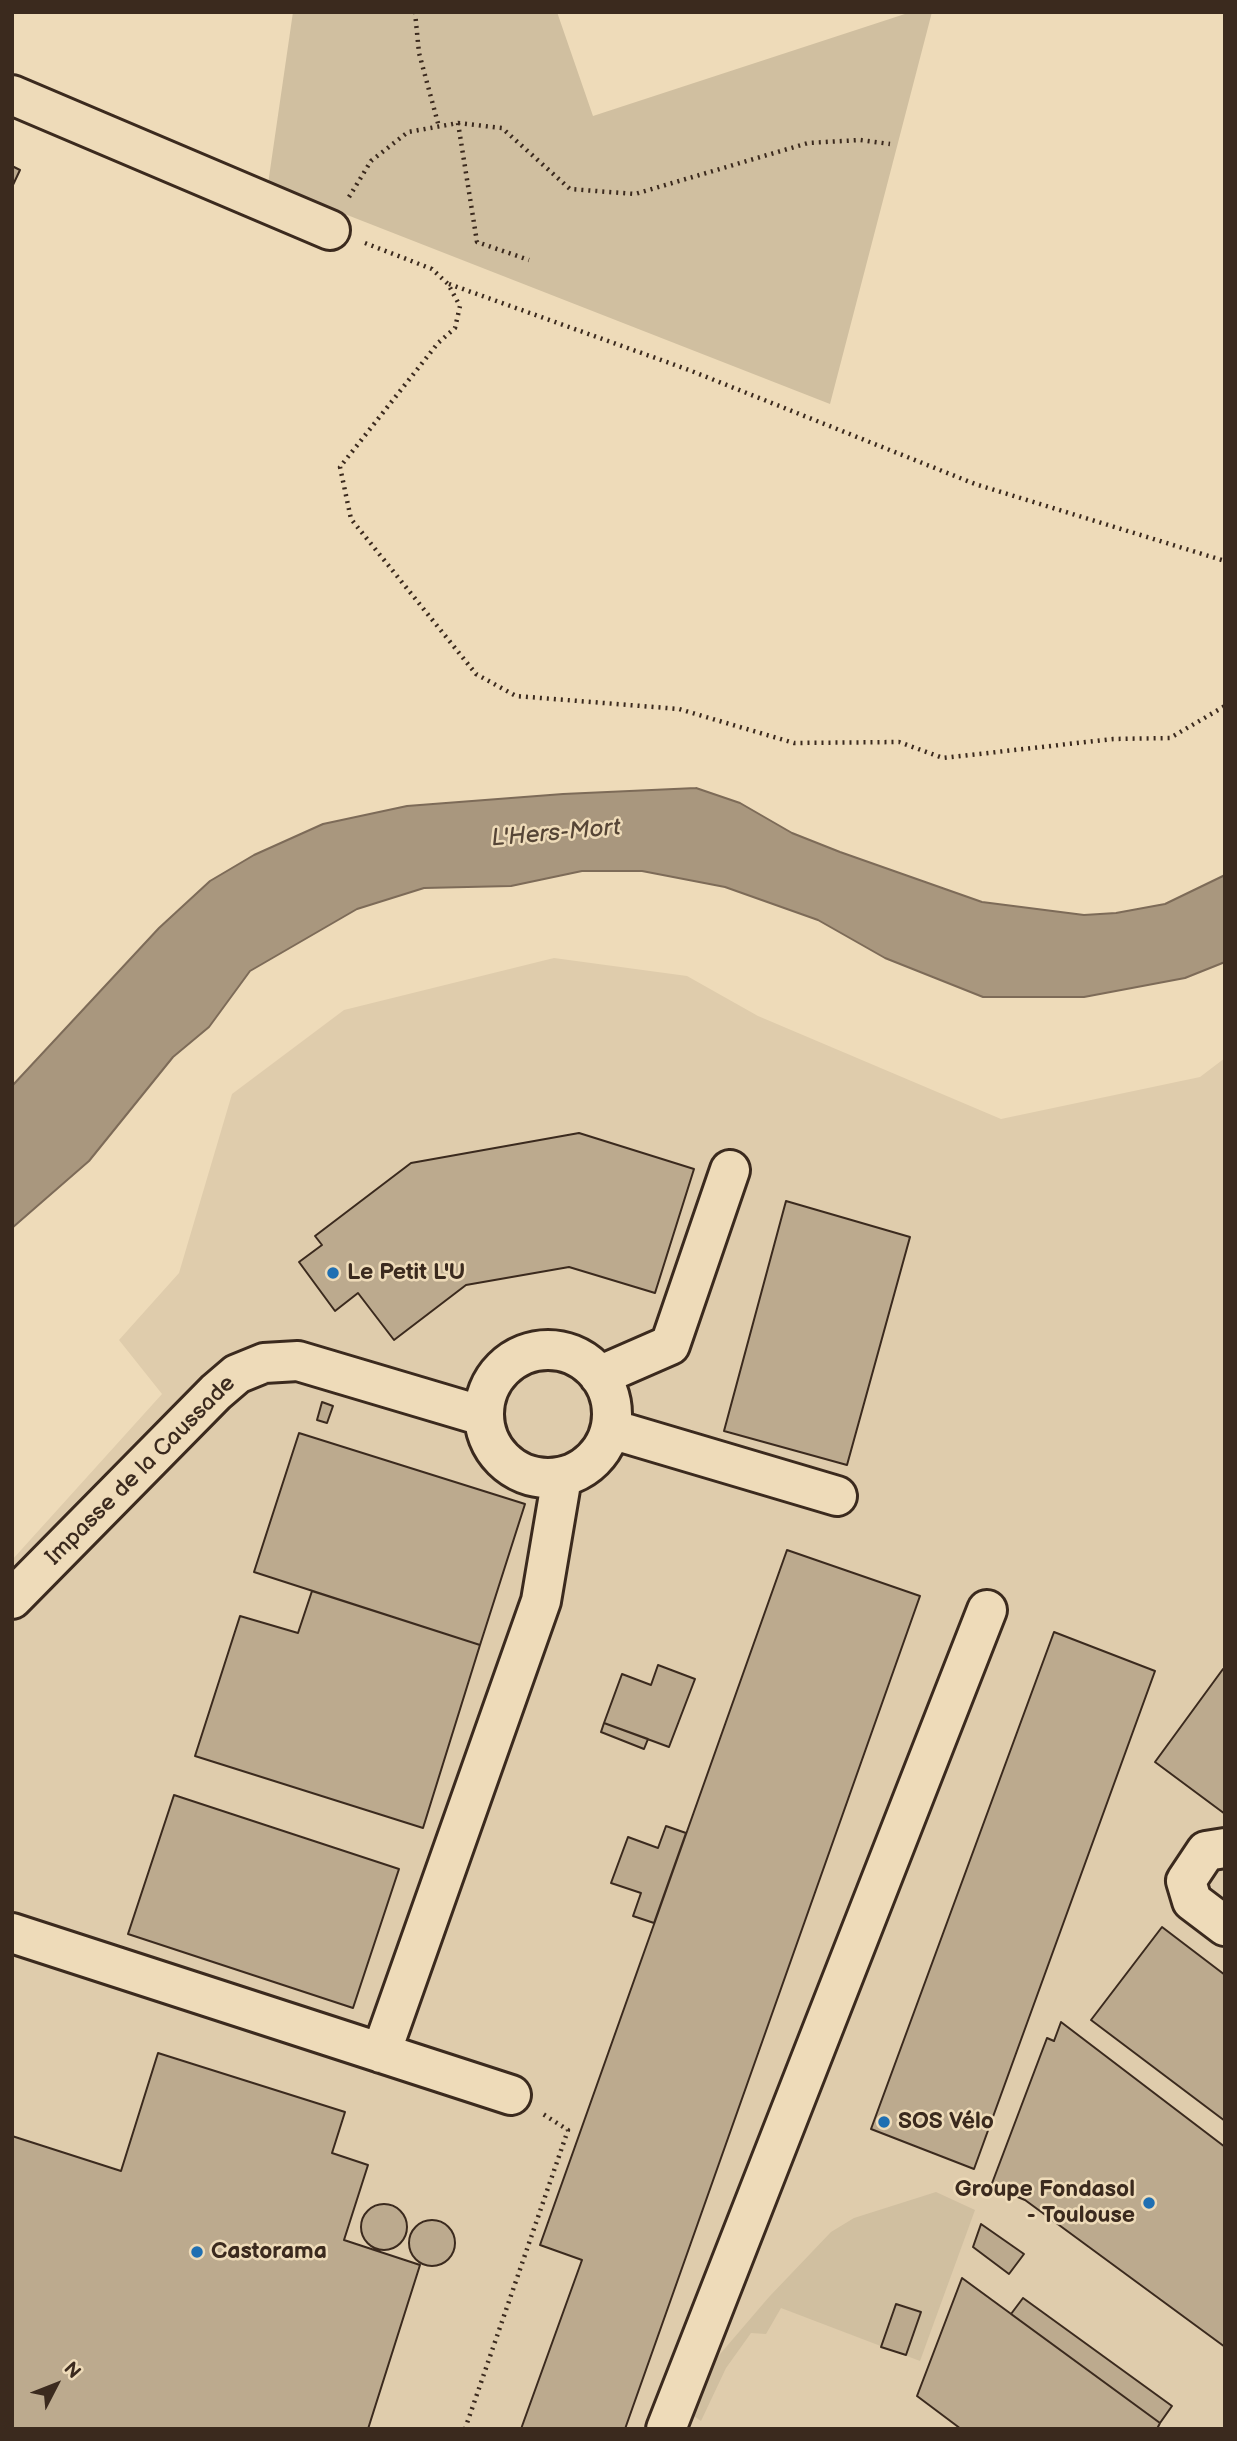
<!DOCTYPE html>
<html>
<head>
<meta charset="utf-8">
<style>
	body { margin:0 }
	#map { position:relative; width:1237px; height:2441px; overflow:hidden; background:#eedbb9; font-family:"Balsamiq Sans",sans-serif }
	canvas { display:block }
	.frame { position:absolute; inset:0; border:14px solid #3b2a1e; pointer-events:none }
	.north { position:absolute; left:21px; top:2350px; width:70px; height:70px; -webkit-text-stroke:5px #eedbb9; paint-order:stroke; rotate:48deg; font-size:19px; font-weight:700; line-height:28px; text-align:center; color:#3b2a1e }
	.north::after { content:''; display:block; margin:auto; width:24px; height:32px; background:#3b2a1e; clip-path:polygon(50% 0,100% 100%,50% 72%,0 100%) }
</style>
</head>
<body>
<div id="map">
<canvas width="1237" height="2441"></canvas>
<div class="frame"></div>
<div class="north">N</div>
</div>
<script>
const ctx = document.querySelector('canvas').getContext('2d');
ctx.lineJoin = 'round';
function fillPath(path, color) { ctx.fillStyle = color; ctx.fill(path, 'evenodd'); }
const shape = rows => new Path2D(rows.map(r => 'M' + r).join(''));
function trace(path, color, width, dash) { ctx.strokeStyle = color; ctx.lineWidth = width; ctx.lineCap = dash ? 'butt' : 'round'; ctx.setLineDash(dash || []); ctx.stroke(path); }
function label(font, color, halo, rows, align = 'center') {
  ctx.font = font + ' "Balsamiq Sans",sans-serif'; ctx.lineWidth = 5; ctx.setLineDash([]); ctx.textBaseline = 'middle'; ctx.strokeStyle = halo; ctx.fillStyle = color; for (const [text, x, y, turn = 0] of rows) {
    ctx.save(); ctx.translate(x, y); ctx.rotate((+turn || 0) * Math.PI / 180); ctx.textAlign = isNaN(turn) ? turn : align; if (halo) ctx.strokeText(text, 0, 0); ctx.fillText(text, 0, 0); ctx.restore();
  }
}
fillPath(shape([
	[554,958,687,976,758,1016,1001,1119,1200,1077,1225,1058,1225,2429,12,2429,12,1560,162,1394,119,1340,179,1273,232,1094,344,1010]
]), '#dfccac');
fillPath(shape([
	[293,12,557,12,593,116,911,12,932,12,830,404,268,184],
	[936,2192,975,2210,920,2361,781,2308,766,2334,751,2333,726,2368,701,2421,691,2414,715,2360,769,2297,831,2232,854,2218]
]), '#d0bfa0');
const water = shape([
	[696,788,740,803,792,833,840,852,982,902,1084,915,1116,913,1165,904,1225,875,1225,962,1185,978,1084,997,983,997,885,958,818,920,725,887,642,871,582,871,511,886,424,888,357,909,250,971,209,1027,173,1057,89,1161,12,1228,12,1086,159,928,210,881,254,855,323,824,407,806,563,794,696,788]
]);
fillPath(water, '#a9977e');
trace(water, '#7d6b58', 2);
const building = shape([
	[12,166,20,170,12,187,12,166],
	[579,1133,694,1169,655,1293,569,1267,466,1285,394,1340,358,1293,335,1311,299,1262,322,1245,315,1236,411,1163,579,1133],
	[786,1201,910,1237,847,1465,724,1431,786,1201],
	[322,1402,333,1406,327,1423,317,1420,322,1402],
	[299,1433,525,1504,480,1645,254,1572,299,1433],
	[787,1550,920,1596,625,2429,521,2429,582,2260,540,2245,787,1550],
	[312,1591,480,1645,423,1828,195,1756,240,1616,298,1633,312,1591],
	[1054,1632,1155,1671,974,2169,871,2129,1054,1632],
	[658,1665,695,1679,669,1747,604,1723,622,1674,651,1685,658,1665],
	[1223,1669,1225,1670,1225,1814,1155,1762,1223,1669],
	[604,1723,648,1739,644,1749,601,1732,604,1723],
	[174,1795,399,1869,353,2008,128,1934,174,1795],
	[666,1826,686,1833,654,1923,633,1916,641,1893,611,1883,628,1837,658,1848,666,1826],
	[1162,1927,1225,1975,1225,2121,1091,2020,1162,1927],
	[1061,2022,1225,2147,1225,2347,1025,2200,991,2186,1047,2038,1054,2041,1061,2022],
	[158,2053,345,2112,332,2153,368,2165,344,2240,420,2265,368,2429,12,2429,12,2136,121,2171,158,2053],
	'361 2227a23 23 0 1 1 46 0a23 23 0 1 1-46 0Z',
	'409 2243a23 23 0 1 1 46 0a23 23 0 1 1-46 0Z',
	[981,2224,1024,2254,1009,2274,973,2247,981,2224],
	[962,2278,1160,2423,1157,2429,961,2429,917,2396,962,2278],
	[1023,2298,1172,2406,1160,2423,1011,2314,1023,2298],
	[896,2304,921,2312,906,2355,881,2347,896,2304]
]);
fillPath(building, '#bcaa8e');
trace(building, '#3b2a1e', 2);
const minor = shape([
	[12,95,330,230],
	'484 1414a64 64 0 1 1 128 0a64 64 0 1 1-128 0Z',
	[599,1376,670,1345,730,1170],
	[611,1429,837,1496],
	[12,1599,216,1392,237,1374,264,1363,298,1361,483,1416],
	[1225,1848,1206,1851,1186,1881,1192,1901,1225,1926],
	[12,1933,511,2095],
	[381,2053,541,1601,562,1477],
	[666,2429,987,1610]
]);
trace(minor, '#3b2a1e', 44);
trace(shape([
	[415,12,419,53,439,127],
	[458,123,477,242,529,260],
	[349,197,371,161,408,132,458,123,502,128,570,189,635,194,808,143,860,140,890,144],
	[365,243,432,269,448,284,460,306,455,328,438,343,340,467,351,519,476,674,516,696,679,709,794,743,899,742,943,758,1113,739,1170,738,1225,706],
	[449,284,689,370,975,484,1225,561],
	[465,2429,568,2130,543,2114]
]), '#3b2a1e', 4.5, [2, 5]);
trace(minor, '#eedbb9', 38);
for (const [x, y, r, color] of [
	[333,1273,7,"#1f6fb2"],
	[884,2122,7,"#1f6fb2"],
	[1149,2203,7,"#1f6fb2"],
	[197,2252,7,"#1f6fb2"]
]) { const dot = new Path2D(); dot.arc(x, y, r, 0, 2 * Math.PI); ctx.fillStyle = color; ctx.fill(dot); trace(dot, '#eedbb9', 2.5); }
label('bold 23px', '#3b2a1e', '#eedbb9', [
	["Le Petit L'U",347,1273],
	["SOS Vélo",898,2122],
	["Groupe Fondasol",1135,2190,"right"],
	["- Toulouse",1135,2216,"right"],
	["Castorama",211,2252]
], 'left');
label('23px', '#3b2a1e', '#eedbb9', [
	["Impasse de la Caussade",141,1471,-45]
]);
label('italic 24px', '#564536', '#eedbb9', [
	["L'Hers-Mort",556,834,-5]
]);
</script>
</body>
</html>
